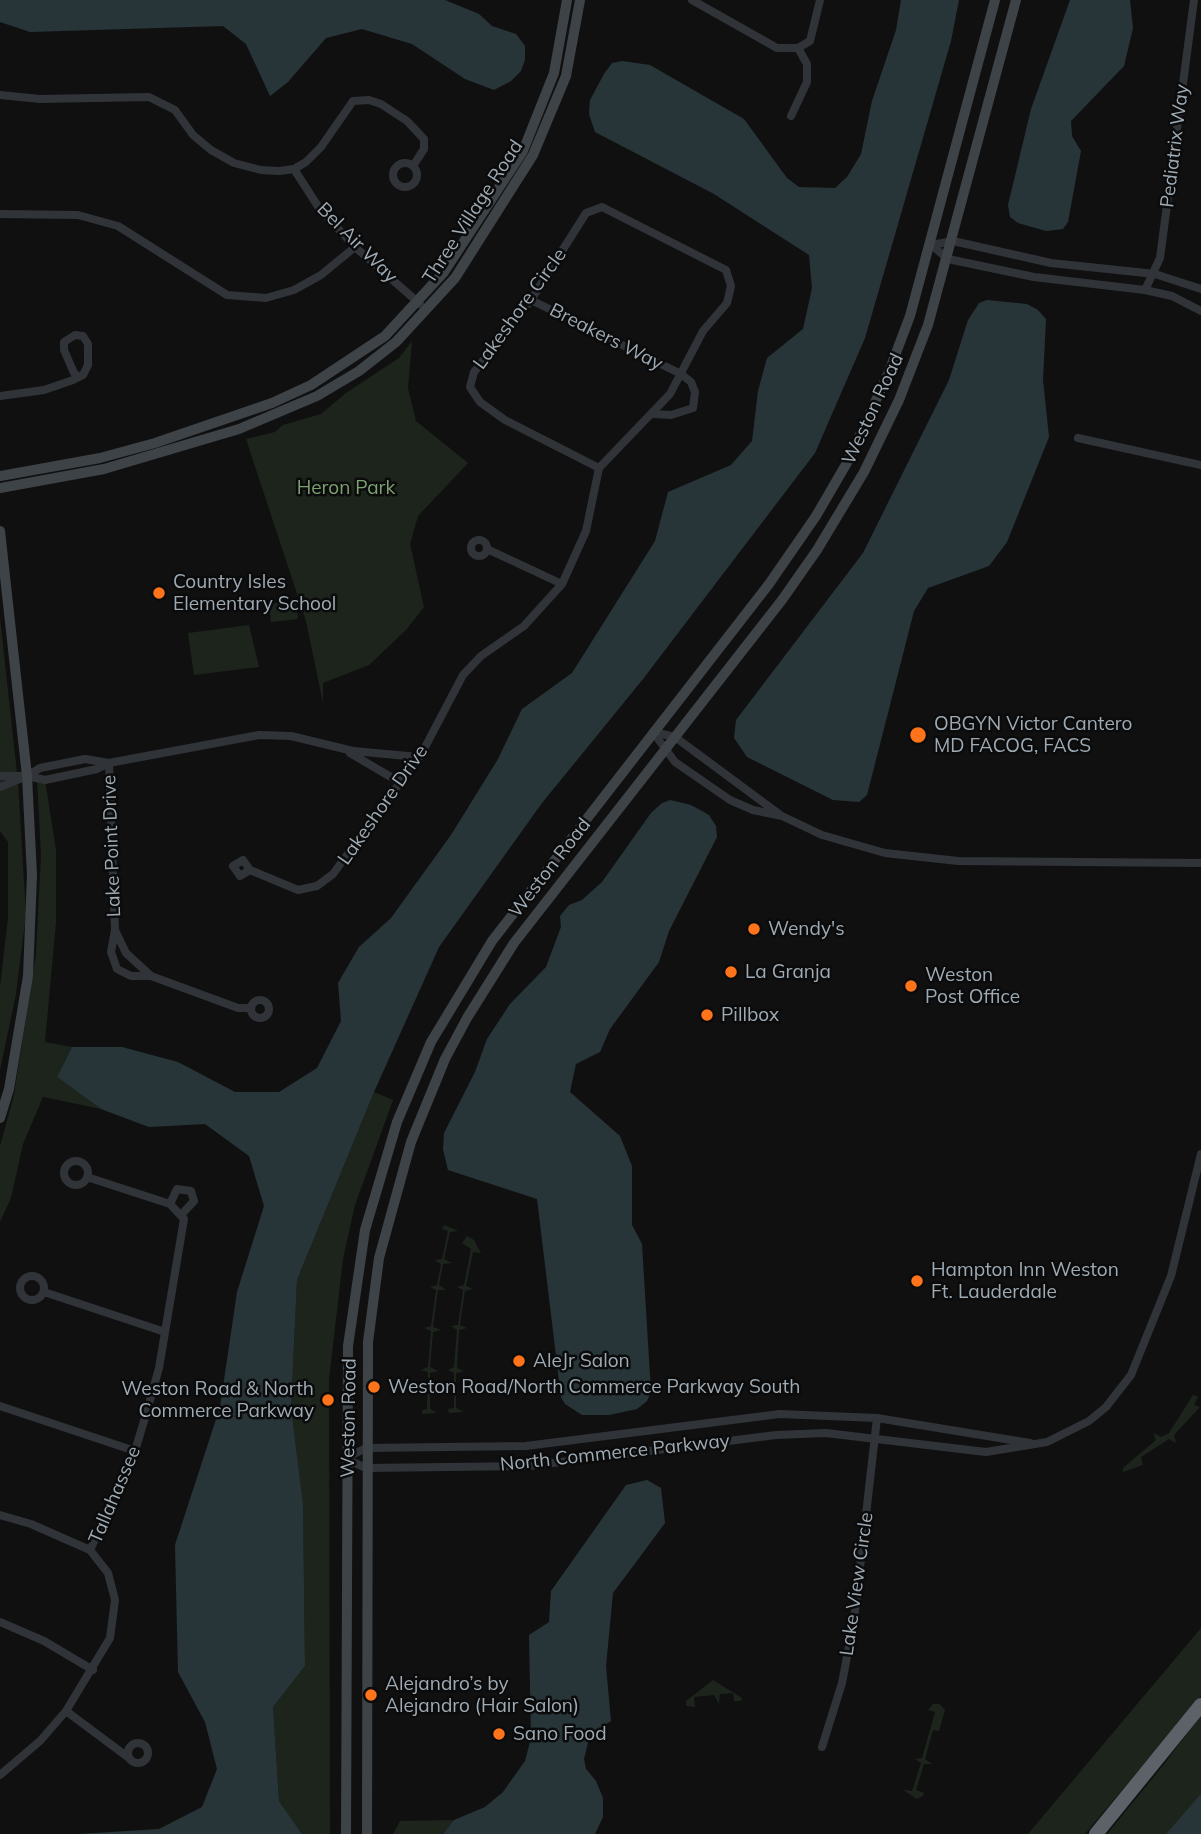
<!DOCTYPE html>
<html>
<head>
<meta charset="utf-8">
<style>
	body { margin:0 }
	canvas { display:block; background:#101011 }
</style>
</head>
<body>
<canvas width="1201" height="1834"></canvas>
<script>
const ctx = document.querySelector('canvas').getContext('2d');
ctx.lineJoin = 'round';
function fillPath(path, color) { ctx.fillStyle = color; ctx.fill(path, 'evenodd'); }
const shape = rows => new Path2D(rows.map(r => 'M' + r).join(''));
function trace(path, color, width, dash) { ctx.strokeStyle = color; ctx.lineWidth = width; ctx.lineCap = dash ? 'butt' : 'round'; ctx.setLineDash(dash || []); ctx.stroke(path); }
function label(font, color, halo, rows, align = 'center') {
  ctx.font = font + ' Mulish,sans-serif'; ctx.lineWidth = 5; ctx.setLineDash([]); ctx.textBaseline = 'middle'; ctx.strokeStyle = halo; ctx.fillStyle = color; for (const [text, x, y, turn = 0] of rows) {
    ctx.save(); ctx.translate(x, y); ctx.rotate((+turn || 0) * Math.PI / 180); ctx.textAlign = isNaN(turn) ? turn : align; if (halo) ctx.strokeText(text, 0, 0); ctx.fillText(text, 0, 0); ctx.restore();
  }
}
fillPath(shape([
	[412,341,408,388,416,421,468,463,418,516,410,544,424,607,406,630,369,665,323,683,323,703,306,621,246,439,275,432,283,425,321,414,346,393,399,358],
	[296,601,298,619,271,622,269,604],
	[0,618,18,782,26,914,16,994,0,1070,0,987,8,918,8,842,0,831],
	[249,625,259,667,194,675,188,633],
	[37,779,45,780,56,850,56,922,45,1042,72,1047,57,1077,101,1109,43,1097,23,1144,11,1198,0,1222,0,1146,14,1095,36,954,41,855],
	[374,1092,393,1100,355,1205,343,1259,329,1379,330,1834,302,1834,279,1801,273,1707,305,1666,303,1504,291,1407,297,1280],
	[444,1225,458,1231,450,1232,444,1259,452,1263,443,1264,439,1285,446,1290,438,1290,433,1327,441,1330,433,1332,430,1367,438,1371,430,1373,430,1409,437,1413,422,1414,422,1410,427,1409,428,1372,421,1370,428,1367,431,1331,424,1328,431,1326,436,1290,430,1287,437,1285,441,1264,435,1260,442,1259,448,1231,442,1229],
	[467,1236,474,1240,481,1253,473,1252,466,1286,473,1289,465,1291,460,1325,467,1328,459,1330,457,1368,464,1371,456,1373,456,1408,464,1412,449,1413,448,1409,454,1408,454,1373,448,1370,454,1367,457,1330,451,1326,458,1325,463,1290,457,1287,464,1285,471,1249,462,1243],
	[1193,1395,1198,1397,1194,1405,1200,1407,1174,1435,1176,1443,1169,1439,1141,1457,1143,1465,1123,1472,1123,1468,1156,1440,1153,1433,1161,1437,1169,1433],
	[1201,1628,1201,1696,1085,1834,1028,1834],
	[713,1680,742,1698,741,1701,734,1701,733,1693,720,1694,719,1704,714,1695,694,1697,695,1707,686,1706,686,1701],
	[933,1704,940,1704,945,1710,939,1731,933,1730,925,1759,932,1764,924,1764,916,1790,924,1793,923,1796,917,1799,903,1790,912,1791,921,1763,915,1759,922,1758,935,1712,928,1710],
	[1201,1715,1201,1834,1107,1834,1161,1768],
	[454,1820,443,1834,393,1834,400,1821]
]), '#1c241c');
fillPath(shape([
	[0,0,445,0,479,14,492,26,516,34,525,46,525,60,521,71,511,81,494,90,465,79,412,44,362,29,326,38,288,82,270,96,246,44,223,26,30,32,0,22],
	[901,0,959,0,951,41,865,338,815,453,643,679,542,803,439,947,374,1092,297,1280,291,1407,303,1504,305,1666,273,1707,279,1801,302,1834,79,1834,159,1829,202,1807,217,1769,205,1722,178,1672,175,1545,220,1407,237,1292,264,1206,249,1156,205,1124,149,1127,101,1109,57,1077,72,1047,122,1047,178,1062,235,1092,279,1092,317,1068,341,1021,338,983,359,947,391,918,451,835,498,759,522,709,572,673,655,541,668,492,731,465,752,441,758,391,767,358,803,329,812,288,809,255,714,194,595,132,589,114,590,100,604,74,612,63,622,61,650,65,744,119,787,178,799,187,835,188,847,177,861,154,872,101,896,30],
	[1070,0,1130,0,1133,28,1124,66,1071,121,1072,136,1081,151,1068,222,1063,229,1046,231,1018,223,1010,217,1008,205,1031,109],
	[987,300,1027,304,1038,310,1046,319,1043,380,1049,437,1007,542,989,566,928,588,914,611,867,795,859,802,833,800,747,757,734,738,736,720,863,553,949,380,968,320,979,303],
	[670,800,691,805,709,815,716,826,717,837,669,931,659,962,610,1029,600,1052,576,1064,570,1092,620,1136,632,1166,632,1225,642,1244,651,1392,647,1401,637,1409,609,1415,582,1415,565,1404,561,1397,537,1199,448,1170,443,1149,444,1133,475,1072,487,1039,510,1004,546,967,561,927,560,916,569,905,582,900,602,882,651,813,662,803],
	[647,1480,661,1488,665,1523,613,1593,606,1666,611,1721,590,1734,584,1759,586,1769,596,1781,603,1798,603,1817,595,1834,443,1834,454,1820,485,1807,503,1792,525,1761,531,1738,529,1635,549,1622,551,1591,626,1485],
	[1201,1794,1201,1834,1166,1834]
]), '#273539');
trace(shape([
	[692,0,777,48,798,48,810,41,820,0],
	[0,95,40,99,149,97,175,110,193,135,211,150,234,163,261,170,279,171,294,169,306,162,321,147,353,101,369,100,381,104,407,121,424,139,424,149,413,166],
	[791,116,807,82,807,64,798,48],
	'393 175a12 12 0 1 1 24 0a12 12 0 1 1-24 0Z',
	[294,169,319,208,355,247,420,304],
	[0,214,78,215,118,226,227,295,266,298,294,290,321,275,355,247],
	[931,245,948,259,1034,277,1145,290,1172,296,1201,311],
	[931,245,953,241,1051,263,1155,274,1201,289],
	[1145,290,1160,258,1194,0],
	[531,300,681,374,691,382,695,392,693,408,671,415,654,414],
	[0,396,44,390,73,380,83,375,88,365,88,344,83,336,75,335,64,342,64,350,74,373,79,377],
	[1078,438,1201,465],
	'471 548a8 8 0 1 1 16 0a8 8 0 1 1-16 0Z',
	[487,549,562,584],
	[653,732,675,762,730,800,753,810,782,816,822,835,885,853,958,861,1201,863],
	[654,732,675,737,779,814],
	[350,753,401,783],
	[109,763,85,759,40,768,27,776,45,780,97,769,109,763,259,735,291,736,353,751,419,757],
	[109,763,115,930,126,953,151,976,238,1008,251,1008],
	[0,776,27,776,0,787],
	[250,870,240,876,233,866,243,860,250,870,298,890,317,886,333,874,423,751,463,675,481,656,524,626,562,584,586,531,599,468,670,394,703,331,727,303,731,286,726,270,602,207,586,213,531,300,474,372,470,387,480,402,505,420,599,468],
	[115,930,111,952,117,969,131,976,151,976],
	'251 1009a9 9 0 1 1 18 0a9 9 0 1 1-18 0Z',
	'64 1173a12 12 0 1 1 24 0a12 12 0 1 1-24 0Z',
	[87,1177,170,1204,184,1219,159,1368,147,1411,135,1451,90,1550],
	[170,1204,177,1189,191,1191,194,1201,182,1214],
	'20 1288a12 12 0 1 1 24 0a12 12 0 1 1-24 0Z',
	[44,1292,165,1332],
	[0,1406,135,1451],
	[346,1458,366,1448,526,1446,780,1414,877,1418,1030,1443],
	[346,1459,366,1468,529,1466,776,1435,826,1433,986,1452,1047,1442,1089,1421,1106,1407,1131,1375,1171,1276,1201,1154],
	[0,1515,31,1524,90,1550,108,1573,115,1600,110,1638,66,1711,40,1741,0,1775],
	[0,1622,44,1641,93,1670],
	[66,1711,129,1758],
	'128 1753a10 10 0 1 1 20 0a10 10 0 1 1-20 0Z',
	[822,1747,842,1683,854,1620,877,1418]
]), '#303337', 8);
trace(shape([
	[0,476,100,458,155,443,272,403,311,385,385,336,444,272,523,151,554,73,567,0],
	[0,488,104,469,239,429,317,396,359,371,396,342,455,278,533,155,566,76,580,0],
	[0,531,27,776,32,875,28,976,9,1089,0,1118],
	[346,1834,348,1346,365,1230,397,1122,431,1042,492,941,769,584,816,516,848,461,888,374,910,316,995,0],
	[367,1834,368,1342,379,1258,411,1142,445,1059,467,1018,514,943,782,600,817,550,864,472,899,400,928,325,1016,0]
]), '#3e4347', 10);
trace(shape([
	[1096,1834,1201,1705]
]), '#5c6268', 14);
for (const [x, y, r, color] of [
	[159,593,7,"#ff741a"],
	[918,735,9,"#ff741a"],
	[754,929,7,"#ff741a"],
	[731,972,7,"#ff741a"],
	[911,986,7,"#ff741a"],
	[707,1015,7,"#ff741a"],
	[917,1281,7,"#ff741a"],
	[519,1361,7,"#ff741a"],
	[374,1387,7,"#ff741a"],
	[328,1400,7,"#ff741a"],
	[371,1695,7,"#ff741a"],
	[499,1734,7,"#ff741a"]
]) { const dot = new Path2D(); dot.arc(x, y, r, 0, 2 * Math.PI); ctx.fillStyle = color; ctx.fill(dot); trace(dot, '#0b0b0c', 2.5); }
label('19px', '#9fabb4', '#0b0b0c', [
	["Pediatrix Way",1175,146,-83],
	["Three Village Road",473,212,-57],
	["Bel Air Way",357,243,45],
	["Lakeshore Circle",520,309,-54],
	["Breakers Way",606,337,27],
	["Weston Road",873,409,-65],
	["Lakeshore Drive",383,805,-55],
	["Lake Point Drive",112,846,-92],
	["Weston Road",550,868,-52],
	["Weston Road",349,1418,-89],
	["North Commerce Parkway",615,1453,-6],
	["Tallahassee",115,1495,-67],
	["Lake View Circle",857,1584,-82]
]);
label('19px', '#7da173', '#0b0b0c', [
	["Heron Park",346,488]
]);
label('19px', '#9fabb4', '#0b0b0c', [
	["Country Isles",173,582],
	["Elementary School",173,604],
	["OBGYN Victor Cantero",934,724],
	["MD FACOG, FACS",934,746],
	["Wendy's",768,929],
	["La Granja",745,972],
	["Weston",925,975],
	["Post Office",925,997],
	["Pillbox",721,1015],
	["Hampton Inn Weston",931,1270],
	["Ft. Lauderdale",931,1292],
	["AleJr Salon",533,1361],
	["Weston Road/North Commerce Parkway South",388,1387],
	["Weston Road & North",314,1389,"right"],
	["Commerce Parkway",314,1411,"right"],
	["Alejandro’s by",385,1684],
	["Alejandro (Hair Salon)",385,1706],
	["Sano Food",513,1734]
], 'left');
</script>
</body>
</html>
